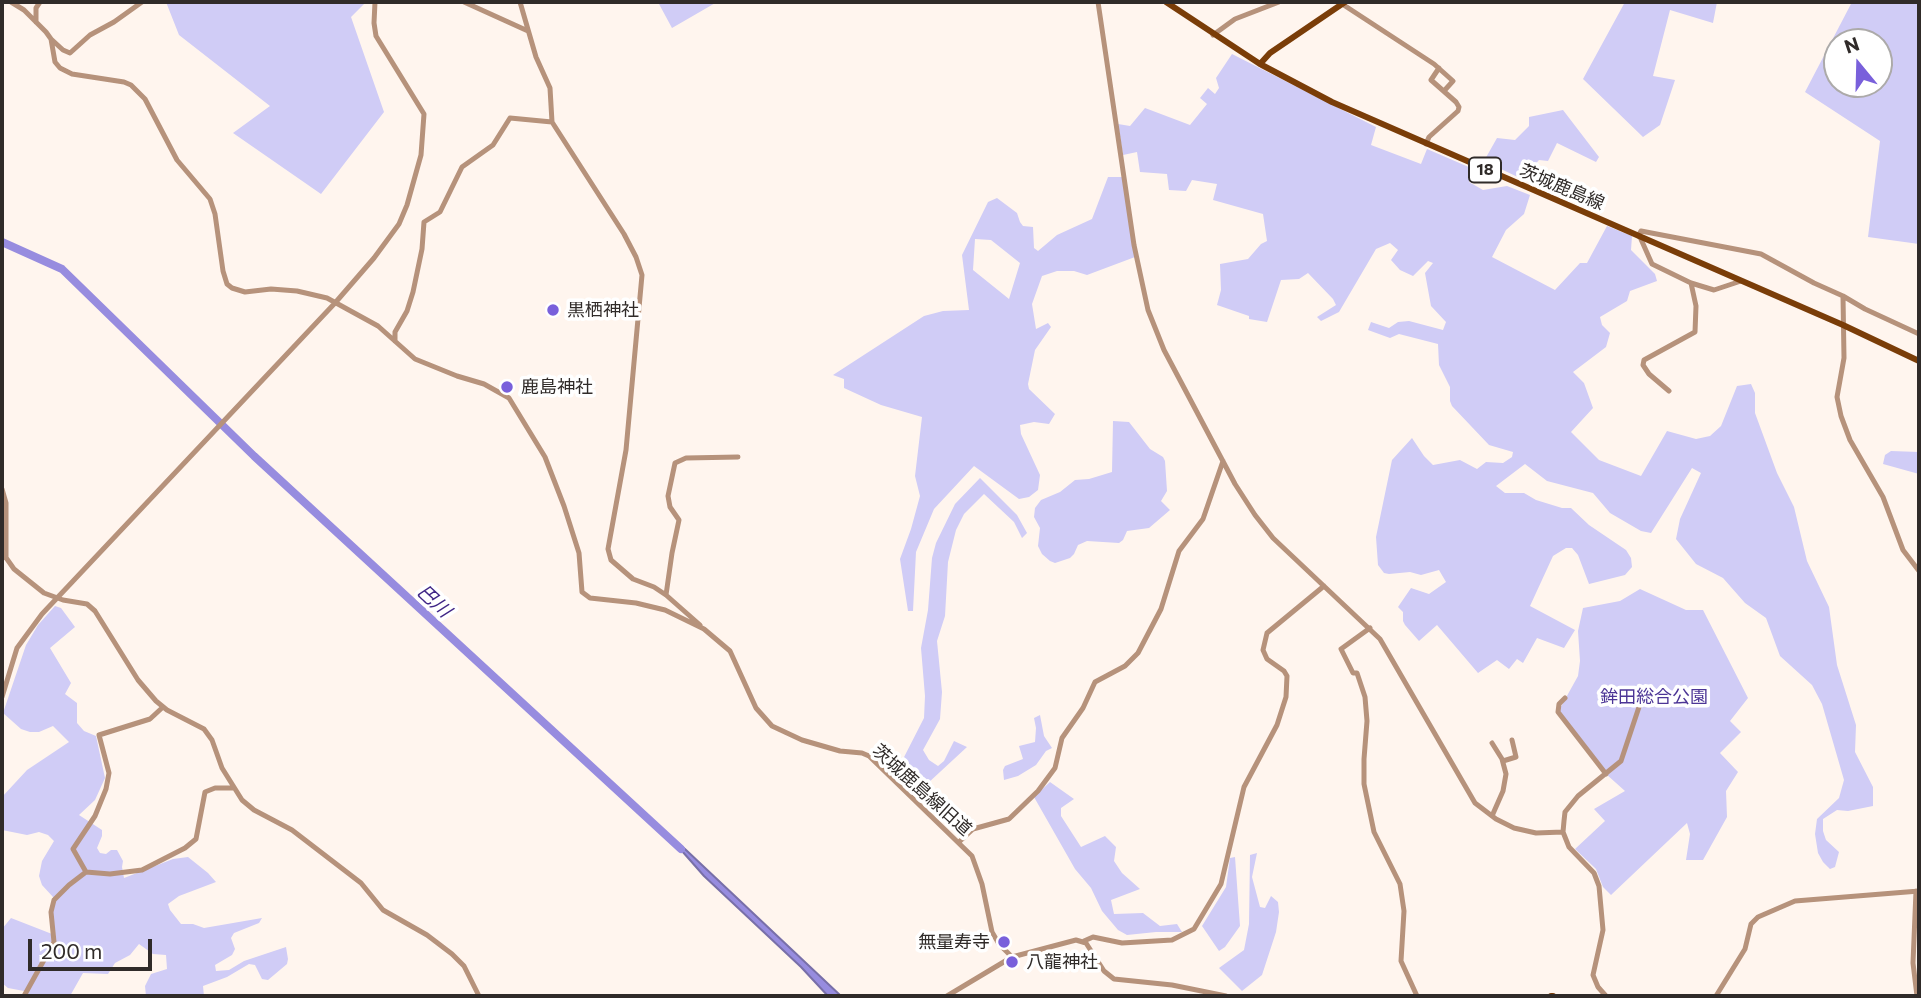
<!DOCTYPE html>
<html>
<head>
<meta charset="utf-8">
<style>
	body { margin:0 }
	#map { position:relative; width:1921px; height:998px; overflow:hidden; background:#fff5ee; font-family:Commissioner,sans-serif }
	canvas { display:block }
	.frame { position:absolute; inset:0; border:4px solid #302b29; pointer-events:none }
	.north { position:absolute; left:1823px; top:28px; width:70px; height:70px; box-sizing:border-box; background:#fff; border:2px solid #acaaa9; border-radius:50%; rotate:341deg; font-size:19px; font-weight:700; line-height:28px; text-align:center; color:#302b29 }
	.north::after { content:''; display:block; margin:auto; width:24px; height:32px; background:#7960db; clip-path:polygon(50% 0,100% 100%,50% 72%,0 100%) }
	.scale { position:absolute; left:28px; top:939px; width:124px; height:32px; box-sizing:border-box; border:4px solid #302b29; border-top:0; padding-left:9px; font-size:21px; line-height:24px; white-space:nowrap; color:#302b29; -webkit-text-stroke:5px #fff; paint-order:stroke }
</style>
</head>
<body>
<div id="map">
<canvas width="1921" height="998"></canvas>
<div class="frame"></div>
<div class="north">N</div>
<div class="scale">200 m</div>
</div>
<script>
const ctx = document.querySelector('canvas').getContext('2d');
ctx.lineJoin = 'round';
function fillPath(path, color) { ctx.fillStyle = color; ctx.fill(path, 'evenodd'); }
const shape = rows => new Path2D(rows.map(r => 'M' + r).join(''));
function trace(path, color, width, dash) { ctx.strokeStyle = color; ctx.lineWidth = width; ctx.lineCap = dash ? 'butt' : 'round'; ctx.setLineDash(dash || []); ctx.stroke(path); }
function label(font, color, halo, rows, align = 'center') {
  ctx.font = font + ' Commissioner,"Noto Sans JP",sans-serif'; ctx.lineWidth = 7; ctx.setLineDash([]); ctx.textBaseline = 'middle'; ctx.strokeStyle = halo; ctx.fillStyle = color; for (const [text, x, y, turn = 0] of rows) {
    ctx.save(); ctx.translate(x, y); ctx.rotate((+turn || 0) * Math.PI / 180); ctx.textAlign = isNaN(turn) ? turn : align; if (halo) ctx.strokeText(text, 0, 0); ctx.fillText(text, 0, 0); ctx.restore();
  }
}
fillPath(shape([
	[166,2,366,2,351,17,384,112,321,194,233,133,270,106,179,35],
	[662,2,717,2,672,28,659,4],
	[1625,2,1717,2,1713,23,1670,10,1653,76,1675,80,1660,125,1643,137,1583,79],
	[1852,2,1919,2,1919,244,1868,237,1880,141,1805,92],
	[1837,42,1879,42,1879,84,1837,84],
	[1232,54,1376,127,1371,145,1421,164,1427,149,1471,168,1469,182,1483,190,1507,186,1530,195,1524,214,1506,230,1492,257,1555,290,1580,263,1587,263,1607,226,1632,236,1631,250,1655,274,1657,281,1630,291,1627,301,1600,317,1602,325,1610,333,1606,347,1573,372,1584,383,1593,408,1571,432,1599,460,1641,476,1667,431,1696,439,1710,436,1721,426,1737,386,1751,384,1755,393,1755,413,1777,473,1794,507,1807,561,1829,607,1837,665,1856,725,1855,752,1873,787,1873,806,1848,811,1837,810,1823,819,1823,831,1826,840,1839,852,1835,867,1830,869,1823,862,1818,853,1815,834,1817,819,1839,798,1844,780,1822,704,1812,685,1780,656,1766,618,1745,603,1723,578,1696,564,1676,539,1680,519,1701,473,1692,468,1651,533,1641,531,1610,513,1593,493,1547,481,1525,464,1496,486,1505,493,1524,493,1536,500,1562,508,1571,508,1589,525,1626,550,1631,558,1632,567,1625,575,1589,584,1578,555,1572,548,1566,548,1553,556,1530,606,1575,630,1564,648,1537,638,1523,663,1517,659,1509,669,1497,660,1478,673,1437,625,1419,641,1405,625,1403,621,1403,612,1398,607,1411,588,1429,594,1446,582,1439,570,1421,575,1410,572,1389,574,1384,573,1378,565,1376,537,1392,460,1412,438,1424,456,1433,465,1460,460,1477,469,1486,462,1503,463,1512,457,1513,452,1489,445,1452,406,1450,401,1450,387,1439,365,1438,344,1399,334,1390,338,1368,330,1371,322,1389,328,1398,322,1409,321,1443,330,1446,322,1431,306,1425,273,1433,263,1428,261,1413,276,1400,270,1391,260,1398,250,1390,243,1376,249,1339,312,1321,321,1317,317,1336,305,1333,299,1308,273,1299,279,1281,280,1267,322,1249,319,1249,316,1217,305,1221,290,1220,264,1248,259,1261,244,1267,241,1263,214,1213,200,1217,184,1192,180,1186,191,1169,190,1167,174,1140,172,1137,152,1123,155,1118,124,1130,126,1145,108,1190,125,1207,104,1200,98,1208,88,1215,94,1219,88,1216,78],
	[1563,110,1599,157,1596,162,1557,143,1548,161,1539,160,1522,179,1484,161,1497,138,1515,140,1529,126,1529,117],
	[1108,177,1123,177,1135,257,1087,275,1074,271,1057,271,1042,276,1032,304,1036,329,1048,323,1051,327,1035,350,1028,384,1029,389,1055,414,1049,424,1034,422,1020,425,1021,434,1040,475,1038,490,1029,497,1019,499,974,466,934,509,916,552,913,611,908,611,900,559,911,529,920,496,915,476,922,417,881,405,844,388,844,379,833,375,924,316,943,311,969,310,962,255,988,202,997,198,1017,213,1020,222,1023,226,1033,227,1034,248,1038,251,1057,235,1092,219],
	[975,239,991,240,1020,263,1009,299,973,270],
	[1113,421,1129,422,1150,449,1163,457,1165,461,1167,491,1161,501,1170,510,1149,528,1127,531,1123,540,1119,543,1087,541,1078,545,1074,554,1070,558,1055,563,1050,561,1042,554,1038,546,1040,528,1034,517,1035,508,1041,500,1060,492,1075,480,1089,479,1112,472],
	[1891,451,1919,452,1919,474,1883,464,1885,455],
	[980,478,1017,515,1027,533,1022,538,1014,522,984,494,964,514,956,530,948,562,945,616,937,641,942,692,940,719,923,750,929,760,938,766,944,761,954,741,967,747,927,784,912,779,905,772,901,763,924,718,925,696,921,648,928,610,932,558,936,543,955,504],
	[1640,589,1686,610,1703,610,1748,698,1730,721,1741,732,1720,753,1738,772,1726,791,1727,817,1703,860,1686,860,1690,834,1687,823,1611,895,1603,887,1596,869,1575,849,1605,821,1594,809,1625,791,1606,774,1558,712,1578,676,1580,661,1578,631,1583,608,1620,601],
	[55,606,61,608,75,627,50,648,71,683,65,694,77,703,77,723,84,731,96,736,105,778,95,800,79,815,102,830,102,836,97,848,100,853,106,854,111,850,117,850,123,861,122,867,124,878,173,859,188,857,208,873,216,882,179,896,168,904,170,910,181,924,193,924,204,928,262,918,259,923,234,933,231,938,235,949,232,955,215,965,216,971,229,970,244,961,286,947,288,959,287,964,268,980,262,979,255,965,249,964,227,977,203,986,204,996,146,996,145,986,151,974,167,969,166,955,153,954,139,944,130,955,115,963,108,974,83,973,70,996,23,996,24,991,8,988,2,983,2,929,11,918,52,934,53,897,42,885,39,876,42,861,54,841,48,835,39,832,27,835,2,830,2,797,27,770,69,742,53,726,39,732,30,732,21,729,3,713,26,645,38,625],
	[1040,715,1044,736,1052,748,1046,751,1036,765,1018,776,1004,780,1003,770,1005,766,1023,759,1019,746,1035,742,1036,728,1034,718],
	[1050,782,1074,799,1061,808,1061,816,1081,847,1105,836,1116,847,1114,861,1122,873,1140,889,1111,900,1114,914,1143,913,1160,926,1177,924,1182,932,1156,932,1127,935,1118,930,1102,911,1091,888,1075,869,1034,797],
	[1257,853,1252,877,1260,907,1265,908,1271,896,1278,902,1279,912,1276,932,1262,975,1242,991,1219,968,1244,950,1249,924,1250,855],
	[1235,857,1240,926,1225,947,1219,951,1202,926,1226,887,1230,858]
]), '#d0ccf6');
const water = shape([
	[667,834,685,849,841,996,828,996,801,967,704,876,667,834]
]);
fillPath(water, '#978cdf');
trace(water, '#786fa8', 2);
trace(shape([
	[2,242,62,269,254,456,681,849]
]), '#978cdf', 8);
trace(shape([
	[11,2,24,10,46,32,51,39,55,62,60,68,72,74,124,82,131,85,145,99,177,160,210,199,215,214,223,271,227,284,232,288,245,292,271,289,297,291,327,298,378,326,415,359,457,376,484,384,509,398,545,457,564,506,579,553,582,592,590,598,636,603,665,610,704,629,730,651,756,708,772,726,802,740,840,751,862,753,869,756,972,856,982,884,992,932,999,944,1012,957],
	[464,2,528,31],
	[520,2,536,57,550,88,552,122,624,234,636,257,642,275,626,450,608,549,611,560,633,579,654,587,666,595,700,625],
	[1098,2,1134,245,1148,310,1164,350,1235,484,1255,515,1273,538,1380,639,1475,803,1496,819,1514,828,1536,833,1563,832],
	[1339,2,1434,64,1453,81,1444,91],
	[36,22,36,8,40,2],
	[1213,35,1235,19,1279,2],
	[51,39,63,50,70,53,90,35,114,22,142,2],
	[1426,144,1429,137,1458,111,1459,107,1456,102,1431,80,1439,68],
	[1638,236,1641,231,1761,254,1814,283,1843,296,1865,309,1919,334],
	[1640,237,1652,264,1691,283,1714,290,1741,281],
	[1843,296,1844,358,1837,397,1841,416,1850,440,1883,497,1903,550,1919,571],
	[395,341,395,332,407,311,413,292,422,249,424,222,440,212,462,167,493,145,510,118,552,122],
	[1669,391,1649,374,1643,365,1644,360,1695,332,1696,306,1691,283],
	[2,489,6,503,6,558],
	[2,552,14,569,44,593,63,600,87,604,95,611,138,680,156,701,167,710,204,729,212,740,222,768,242,800,254,810,292,830,361,883,383,910,427,935,452,954,464,966,479,996],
	[666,595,672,553,679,520,670,507,668,496,675,463,686,458,738,457],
	[1370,628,1341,649,1353,673,1357,673,1365,697,1367,721,1364,759,1364,784,1374,832,1400,884,1404,911,1401,961,1417,996],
	[2,697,17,648,42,614,335,303,374,258,399,224,407,205,421,155,424,114,376,36,374,23,375,2],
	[1565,698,1559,704,1558,712,1606,774],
	[1492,743,1502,759,1506,774,1503,791,1492,816],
	[1503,761,1516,757,1512,740],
	[959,842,973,829,1009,819,1038,791,1055,768,1062,738,1083,708,1095,682,1125,666,1138,653,1161,609,1179,551,1203,519,1223,461],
	[86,872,73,849,95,816,106,789,109,773,99,735,150,719,163,707],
	[1916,891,1913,963,1917,996],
	[1084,941,1093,937,1122,943,1172,940,1194,929,1221,884,1244,787,1277,725,1286,697,1287,676,1284,671,1267,659,1263,650,1267,633,1324,586],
	[24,996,54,942,51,912,54,900,69,885,86,872,110,874,142,870,185,848,196,839,205,792,215,788,233,788],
	[947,996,1012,957,1076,940,1086,943,1104,971,1114,979,1172,985,1226,996],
	[1606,996,1598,987,1593,975,1603,930,1599,886,1594,873,1569,847,1563,832,1564,821,1565,812,1578,796,1621,761,1639,707],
	[1716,996,1745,949,1751,924,1758,917,1795,901,1919,891]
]), '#b6927b', 5);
trace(shape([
	[1166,2,1260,64,1332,102,1843,325,1919,361],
	[1260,64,1270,53,1345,2],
	[1551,996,1553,996]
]), '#7a3d08', 6);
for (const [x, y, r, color] of [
	[553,310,7,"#7960db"],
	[507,387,7,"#7960db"],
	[1004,942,7,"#7960db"],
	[1012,962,7,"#7960db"]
]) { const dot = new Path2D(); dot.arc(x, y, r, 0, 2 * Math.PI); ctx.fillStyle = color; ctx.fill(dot); trace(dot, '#fff', 2.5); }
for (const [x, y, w] of [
	[1485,170,32]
]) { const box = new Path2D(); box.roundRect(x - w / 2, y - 12.5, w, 25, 5); ctx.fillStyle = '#fff'; ctx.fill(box); trace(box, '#302b29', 2); }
label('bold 16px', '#302b29', null, [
	["18",1485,170]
]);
label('18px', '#302b29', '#fff', [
	["茨城鹿島線",1562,187,23],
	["茨城鹿島線旧道",922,790,42]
]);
label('18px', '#302b29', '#fff', [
	["黒栖神社",567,310],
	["鹿島神社",521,387],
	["無量寿寺",990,942,"right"],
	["八龍神社",1026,962]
], 'left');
label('18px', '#4c3596', '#fff', [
	["鉾田総合公園",1654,697]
]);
label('italic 19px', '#402686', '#fff', [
	["巴川",434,601,43]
]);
</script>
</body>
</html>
